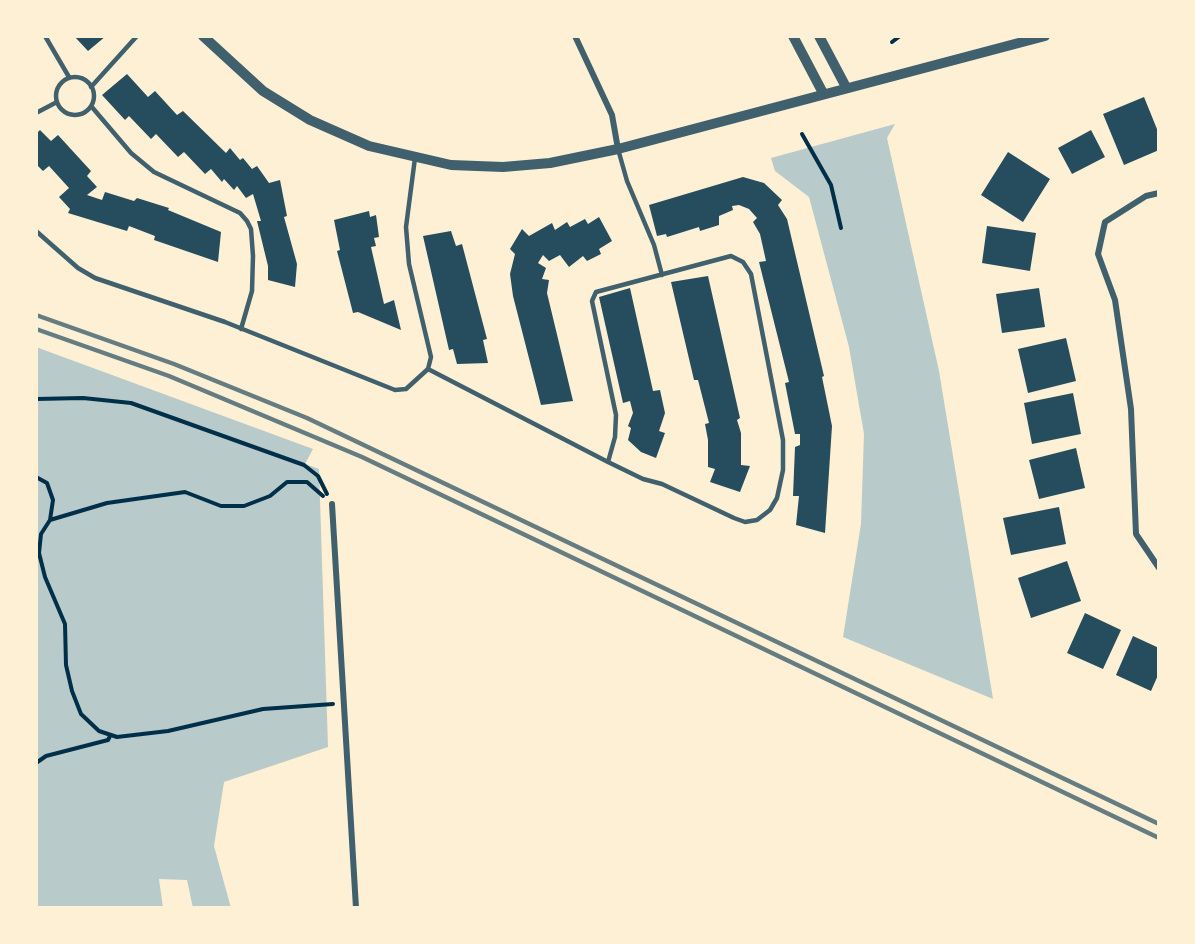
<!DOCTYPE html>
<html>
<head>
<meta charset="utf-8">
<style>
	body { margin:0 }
	#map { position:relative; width:1195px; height:944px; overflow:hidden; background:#fdf0d5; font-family:"Nunito Sans",sans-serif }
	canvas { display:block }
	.frame { position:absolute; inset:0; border:38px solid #fdf0d5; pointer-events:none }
</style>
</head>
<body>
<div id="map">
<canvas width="1195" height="944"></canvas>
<div class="frame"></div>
</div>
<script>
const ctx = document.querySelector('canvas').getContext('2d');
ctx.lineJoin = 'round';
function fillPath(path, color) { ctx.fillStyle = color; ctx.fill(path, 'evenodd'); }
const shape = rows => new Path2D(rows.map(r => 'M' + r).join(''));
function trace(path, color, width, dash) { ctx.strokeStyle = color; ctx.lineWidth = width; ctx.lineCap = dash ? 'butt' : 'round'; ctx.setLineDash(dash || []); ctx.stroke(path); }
fillPath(shape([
	[895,124,887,138,939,371,993,699,843,637,861,524,864,434,849,347,809,197,775,171,771,158],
	[36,347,313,449,305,464,319,469,328,747,224,782,214,846,231,908,193,908,187,880,159,879,163,908,36,908]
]), '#b9caca');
fillPath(shape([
	[74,36,106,36,88,51],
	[127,74,148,97,155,91,177,115,183,111,226,153,230,148,240,160,243,158,252,169,257,166,269,183,280,180,287,216,284,217,297,264,295,287,268,280,268,266,257,221,261,221,253,194,246,198,237,186,234,190,224,179,222,182,211,169,205,174,184,152,178,157,156,134,151,139,129,116,125,120,102,95],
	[1144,97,1159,134,1159,150,1124,165,1103,114],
	[40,130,51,141,58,135,91,171,87,176,97,187,87,195,102,200,105,192,134,201,137,198,169,208,168,210,221,232,218,262,154,240,155,236,129,226,127,231,68,213,70,209,59,197,69,188,49,166,43,171,36,164,36,134],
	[1091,130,1105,157,1072,174,1058,148],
	[1008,152,1050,179,1023,222,981,195],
	[743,177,764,183,782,200,778,205,787,219,824,376,822,377,832,426,825,533,796,525,799,496,793,496,795,447,800,445,800,434,795,434,785,383,789,382,759,262,766,261,760,234,753,222,757,218,749,209,739,205,732,206,733,210,719,216,719,225,700,231,699,227,667,237,666,234,657,236,649,205],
	[369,211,370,217,376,215,379,237,374,238,376,246,371,247,384,304,394,300,401,330,358,312,353,313,337,251,340,250,334,220],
	[599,217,612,241,599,249,601,254,587,261,583,256,569,267,560,255,549,261,543,255,538,263,546,268,542,279,549,280,547,293,573,401,541,405,513,296,510,274,515,254,510,249,522,229,529,236,552,223,555,230,567,222,570,227,585,219,588,224],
	[987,226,1036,233,1030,271,982,263],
	[451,231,456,246,462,244,487,339,483,340,488,363,457,364,453,349,449,350,423,236],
	[708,276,740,418,737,420,741,433,741,465,750,466,740,492,710,482,715,469,708,467,708,440,705,424,709,423,698,380,694,380,671,282],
	[630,288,653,391,660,390,665,413,659,431,665,433,656,458,641,452,628,440,631,428,628,426,633,413,630,401,623,403,599,297],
	[1039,288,1045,327,1002,333,996,294],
	[1066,338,1076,381,1028,393,1018,349],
	[1073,393,1081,434,1032,444,1024,403],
	[1076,448,1085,488,1039,499,1029,460],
	[1059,507,1066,544,1011,555,1003,518],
	[1067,561,1081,601,1031,618,1018,578],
	[1085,613,1121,630,1103,669,1067,653],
	[1133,636,1159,648,1159,673,1151,691,1116,675]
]), '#264d5e');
trace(shape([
	[892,42,900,36],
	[802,134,831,185,841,228],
	[36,399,83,398,131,403,304,465,318,476,327,494],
	[36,477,47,483,53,500,50,520,41,534,39,553,45,577,65,624,66,665,72,691,81,714,99,731,117,737,168,731,263,709,333,704],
	[50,520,107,503,185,492,221,506,244,506,270,496,287,482,307,482,323,496],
	[36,763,46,756,108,740,110,736]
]), '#003049', 4);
trace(shape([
	[45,36,69,77],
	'56 96a19 19 0 1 1 38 0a19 19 0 1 1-38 0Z',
	[91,87,137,36],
	[91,106,131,153,154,172,240,213,247,221,251,229,253,256,252,291,241,329],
	[36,113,57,102],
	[618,149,627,181,654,245,662,275],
	[36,231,78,268,95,278,225,322,395,390,406,389,428,369,431,357,409,264,406,227,415,158],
	[428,369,608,462,643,479,662,484,734,518,745,522,757,520,770,510,777,498,783,470,783,440,751,274,743,262,731,256,596,292,592,301,616,415,615,437,608,462]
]), '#3f606c', 4.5);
trace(shape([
	[575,36,612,115,618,149],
	[1159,193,1146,196,1105,222,1098,254,1115,300,1131,409,1136,534,1159,568],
	[332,504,356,908]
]), '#3f606c', 6);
trace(shape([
	[203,36,263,91,310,120,369,146,451,165,503,167,550,163,618,149,1045,36],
	[793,36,823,93],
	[819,36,846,87]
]), '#3f606c', 10);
trace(shape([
	[36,315,174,364,307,418,1159,824],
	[36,329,169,376,362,457,1159,838]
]), '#657d81', 4.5);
</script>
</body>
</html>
